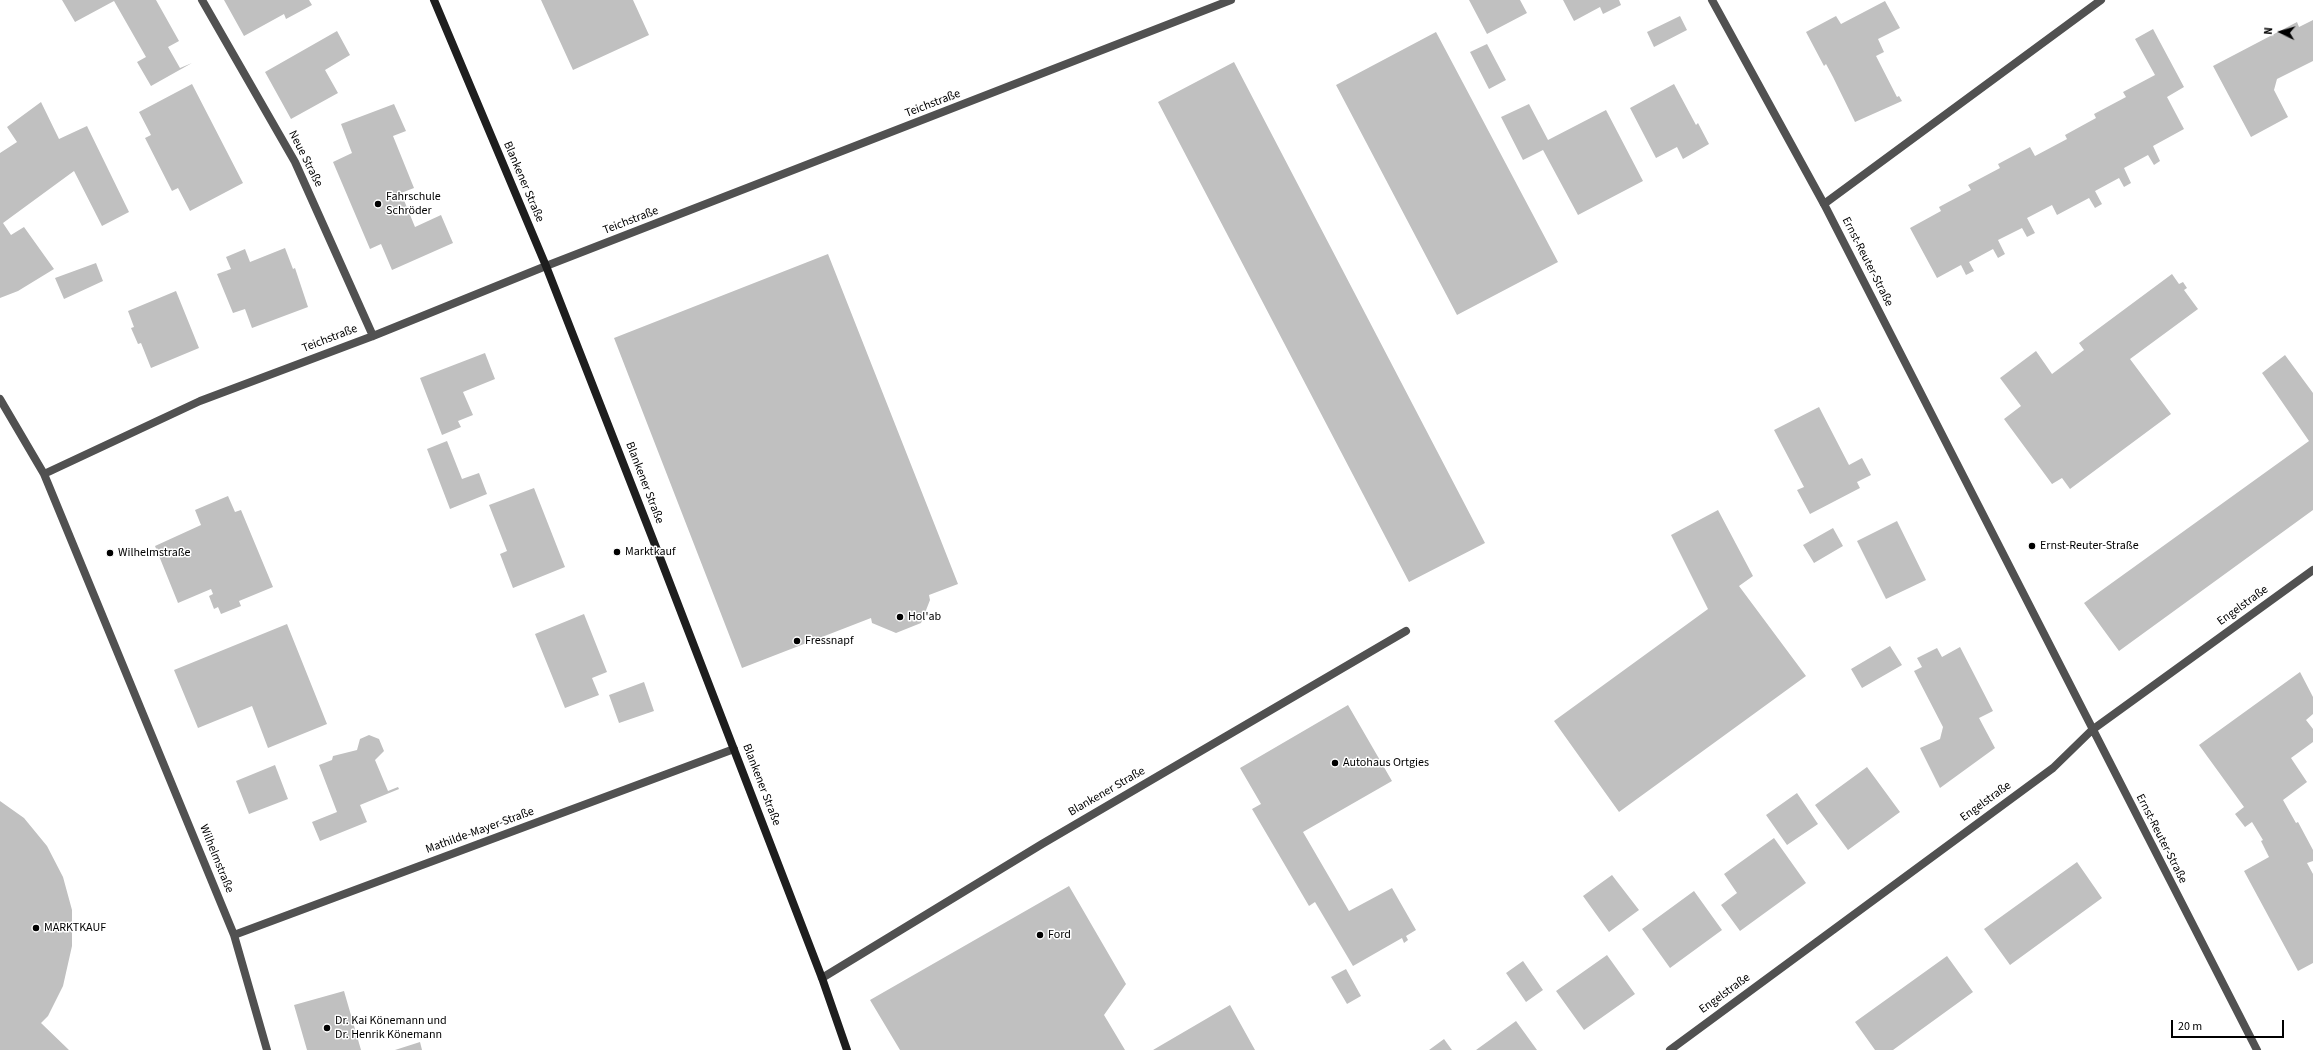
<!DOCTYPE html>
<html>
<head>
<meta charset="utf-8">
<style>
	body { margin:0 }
	#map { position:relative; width:2313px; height:1050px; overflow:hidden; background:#fff; font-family:"Source Sans 3",sans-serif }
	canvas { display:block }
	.north { position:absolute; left:2261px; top:12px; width:40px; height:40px; -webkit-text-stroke:3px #fff; paint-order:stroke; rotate:275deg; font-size:11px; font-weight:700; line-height:16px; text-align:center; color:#000 }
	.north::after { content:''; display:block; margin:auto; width:14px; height:18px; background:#000; clip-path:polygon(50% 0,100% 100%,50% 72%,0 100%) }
	.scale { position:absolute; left:2171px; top:1020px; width:113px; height:18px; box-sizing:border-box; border:2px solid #000; border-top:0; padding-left:5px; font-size:12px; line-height:14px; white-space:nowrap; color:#000; -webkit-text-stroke:3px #fff; paint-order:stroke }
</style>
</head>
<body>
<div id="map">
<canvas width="2313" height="1050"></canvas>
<div class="north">N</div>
<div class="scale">20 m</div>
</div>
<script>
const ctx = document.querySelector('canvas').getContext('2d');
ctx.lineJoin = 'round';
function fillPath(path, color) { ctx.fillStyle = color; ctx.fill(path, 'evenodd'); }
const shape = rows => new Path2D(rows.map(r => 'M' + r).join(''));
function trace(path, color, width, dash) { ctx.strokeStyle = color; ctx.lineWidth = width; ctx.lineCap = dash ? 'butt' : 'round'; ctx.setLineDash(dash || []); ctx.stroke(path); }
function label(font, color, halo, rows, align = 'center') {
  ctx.font = font + ' "Source Sans 3",sans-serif'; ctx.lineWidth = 3; ctx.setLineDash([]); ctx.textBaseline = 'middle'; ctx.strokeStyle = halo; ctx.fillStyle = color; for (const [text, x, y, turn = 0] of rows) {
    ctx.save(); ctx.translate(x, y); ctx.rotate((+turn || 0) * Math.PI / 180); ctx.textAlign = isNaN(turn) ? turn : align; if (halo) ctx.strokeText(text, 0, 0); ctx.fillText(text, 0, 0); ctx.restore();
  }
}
fillPath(shape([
	[62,0,156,0,179,41,168,47,180,68,192,63,151,86,137,62,146,57,114,1,75,22],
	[224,0,309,0,312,5,286,19,284,14,244,36],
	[541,0,633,0,649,35,573,70],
	[1469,0,1520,0,1527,13,1487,34],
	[1563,0,1619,0,1621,5,1603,14,1600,7,1574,21],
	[1885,1,1900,28,1878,39,1884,52,1876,56,1897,97,1899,96,1902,101,1855,122,1833,77,1826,64,1824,66,1806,32,1836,16,1841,24],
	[1680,16,1687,30,1654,47,1647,32],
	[2313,20,2313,61,2277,79,2274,90,2288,117,2251,137,2213,66,2297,22,2299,27],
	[2153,29,2184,87,2167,97,2184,129,2153,146,2160,161,2154,165,2148,155,2124,168,2131,183,2124,187,2119,178,2095,191,2102,204,2095,208,2089,198,2057,215,2052,205,2027,218,2035,233,2027,237,2022,228,1998,240,2005,254,1998,258,1993,249,1969,262,1974,271,1966,275,1961,265,1937,278,1910,228,1941,211,1939,207,1971,190,1968,185,2000,168,1998,164,2030,147,2035,156,2067,139,2065,135,2096,118,2094,114,2126,97,2123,92,2155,75,2135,39],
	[337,31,350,55,325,70,338,93,291,119,265,72],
	[1436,32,1558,262,1457,315,1336,85],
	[1487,44,1506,80,1489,89,1470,52],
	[1234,62,1485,543,1409,582,1158,102],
	[192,84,243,183,190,211,178,188,172,191,145,138,151,135,139,112],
	[1674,84,1696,125,1698,123,1709,144,1683,159,1677,147,1656,158,1630,108],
	[41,102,59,139,87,126,129,212,102,226,74,171,3,223,11,235,24,227,54,269,18,291,0,298,0,153,17,142,7,127],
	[394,104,406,131,393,136,414,188,401,193,415,227,441,215,453,243,392,270,381,244,370,249,333,162,352,153,341,124],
	[1529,104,1548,140,1606,110,1643,181,1578,215,1543,150,1523,160,1501,117],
	[285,248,293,269,295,268,308,307,252,328,245,309,233,313,217,274,231,269,226,257,245,249,250,262],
	[828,254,958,584,929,595,930,600,921,623,896,633,872,623,871,618,742,668,614,338],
	[96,263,103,281,64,299,55,278],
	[2172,274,2179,284,2183,282,2187,288,2184,290,2198,309,2130,359,2171,414,2070,489,2062,478,2052,484,2004,419,2021,406,2000,378,2036,351,2052,374,2084,350,2079,343],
	[176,291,199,348,151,368,141,343,138,344,131,328,134,327,128,311],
	[485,353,495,379,463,392,473,415,458,421,461,427,442,435,420,378],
	[2285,355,2313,393,2313,510,2119,651,2084,603,2309,441,2262,373],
	[1819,407,1849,465,1862,458,1871,475,1857,482,1860,488,1810,514,1797,490,1804,487,1774,430],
	[447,441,462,479,479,473,487,494,450,509,427,449],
	[534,488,565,567,513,588,500,554,507,551,489,505],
	[228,496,235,512,241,510,273,587,239,601,241,606,221,614,218,607,214,609,209,596,213,594,211,589,178,603,155,546,201,525,195,510],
	[1718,510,1753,576,1739,586,1806,676,1619,812,1554,721,1708,609,1671,535],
	[1897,521,1926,580,1886,599,1857,541],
	[1833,528,1843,546,1814,563,1803,545],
	[584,614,607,672,592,678,599,695,565,708,535,634],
	[287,624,327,724,268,748,252,706,198,728,174,670],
	[1890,646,1902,665,1862,688,1851,669],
	[1960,647,1993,711,1979,718,1995,748,1940,788,1920,748,1940,739,1943,727,1914,671,1922,667,1917,658,1937,648,1942,657],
	[2300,672,2313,697,2313,714,2306,720,2313,729,2313,742,2291,758,2307,782,2283,800,2296,823,2298,822,2313,850,2313,861,2307,863,2313,874,2313,963,2298,971,2244,871,2269,857,2261,841,2263,840,2252,822,2245,827,2235,814,2244,807,2199,745],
	[644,682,654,711,619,723,609,695],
	[1348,705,1392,781,1303,832,1349,911,1392,888,1416,930,1406,936,1408,940,1404,943,1402,938,1353,966,1315,902,1309,906,1252,809,1261,804,1240,768],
	[369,735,379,739,384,751,375,760,388,791,398,787,399,789,360,805,367,822,320,841,312,822,337,812,319,765,332,760,333,756,357,750,360,739],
	[275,765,288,799,249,814,236,781],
	[1867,767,1900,812,1848,850,1815,805],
	[1797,793,1818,824,1787,845,1766,815],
	[0,801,24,818,47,846,63,877,72,910,72,946,63,986,48,1016,41,1023,69,1050,0,1050],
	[1774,838,1806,883,1740,931,1721,905,1737,893,1724,874],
	[2077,862,2102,898,2010,965,1984,929],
	[1612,875,1639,910,1609,932,1583,896],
	[1069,886,1126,984,1104,1015,1125,1050,900,1050,870,1000],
	[1694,891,1722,930,1670,968,1642,929],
	[1607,955,1635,994,1584,1030,1556,991],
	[1947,956,1973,992,1893,1050,1875,1050,1855,1022],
	[1523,961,1543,990,1526,1002,1506,973],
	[1346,969,1361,996,1347,1004,1331,977],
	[344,991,361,1050,307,1050,294,1005],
	[1230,1005,1255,1050,1153,1050],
	[1516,1021,1537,1050,1476,1050],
	[1444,1039,1452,1050,1429,1050],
	[420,1042,422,1050,395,1050]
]), '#c0c0c0');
trace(shape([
	[1824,204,2101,0]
]), '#515151', 8);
trace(shape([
	[202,0,295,162,373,336],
	[1712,0,1824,204,2257,1050],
	[0,399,44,474,234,935,267,1050],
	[44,474,200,401,373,336,546,266,1231,0],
	[234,935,734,749],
	[822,978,1042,844,1406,631],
	[1670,1050,2053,768,2092,730,2313,570]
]), '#515151', 8);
trace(shape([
	[434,0,546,266,659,555,822,978,847,1050]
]), '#1e1e1e', 8);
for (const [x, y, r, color] of [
	[378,204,4,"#000"],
	[2032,546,4,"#000"],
	[617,552,4,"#000"],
	[110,553,4,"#000"],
	[900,617,4,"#000"],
	[797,641,4,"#000"],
	[1335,763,4,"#000"],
	[36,928,4,"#000"],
	[1040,935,4,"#000"],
	[327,1028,4,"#000"]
]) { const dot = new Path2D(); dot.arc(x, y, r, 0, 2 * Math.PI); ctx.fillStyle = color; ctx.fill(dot); trace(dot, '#fff', 1.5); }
label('12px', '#000', '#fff', [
	["Teichstraße",933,104,-21],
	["Neue Straße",305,159,63],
	["Blankener Straße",523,182,67],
	["Teichstraße",631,221,-21],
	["Ernst-Reuter-Straße",1867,262,63],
	["Teichstraße",330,339,-21],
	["Blankener Straße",644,483,69],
	["Engelstraße",2243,606,-36],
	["Blankener Straße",761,785,69],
	["Blankener Straße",1107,792,-30],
	["Engelstraße",1986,802,-36],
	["Mathilde-Mayer-Straße",480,831,-20],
	["Ernst-Reuter-Straße",2161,839,63],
	["Wilhelmstraße",216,859,68],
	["Engelstraße",1725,994,-36]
]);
label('12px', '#000', '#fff', [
	["Fahrschule",386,197],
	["Schröder",386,211],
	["Ernst-Reuter-Straße",2040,546],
	["Marktkauf",625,552],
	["Wilhelmstraße",118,553],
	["Hol'ab",908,617],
	["Fressnapf",805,641],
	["Autohaus Ortgies",1343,763],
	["MARKTKAUF",44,928],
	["Ford",1048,935],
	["Dr. Kai Könemann und",335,1021],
	["Dr. Henrik Könemann",335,1035]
], 'left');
</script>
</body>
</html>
